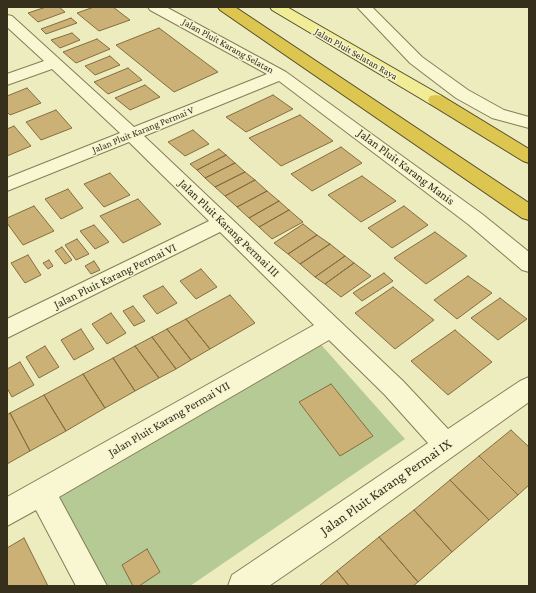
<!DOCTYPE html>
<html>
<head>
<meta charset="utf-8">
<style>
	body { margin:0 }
	#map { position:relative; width:536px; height:593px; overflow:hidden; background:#edecbf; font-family:"Crimson Pro",serif }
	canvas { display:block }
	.frame { position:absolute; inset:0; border:8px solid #352f1c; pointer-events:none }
</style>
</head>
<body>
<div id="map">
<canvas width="536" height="593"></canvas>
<div class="frame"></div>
</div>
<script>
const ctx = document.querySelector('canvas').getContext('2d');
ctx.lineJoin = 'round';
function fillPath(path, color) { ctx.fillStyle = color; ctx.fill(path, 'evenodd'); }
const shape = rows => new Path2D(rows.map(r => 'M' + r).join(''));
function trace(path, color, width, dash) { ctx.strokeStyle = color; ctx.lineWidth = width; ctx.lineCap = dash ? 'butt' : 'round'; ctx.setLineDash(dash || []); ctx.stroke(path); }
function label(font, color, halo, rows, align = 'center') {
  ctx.font = font + ' "Crimson Pro",serif'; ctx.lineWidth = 3; ctx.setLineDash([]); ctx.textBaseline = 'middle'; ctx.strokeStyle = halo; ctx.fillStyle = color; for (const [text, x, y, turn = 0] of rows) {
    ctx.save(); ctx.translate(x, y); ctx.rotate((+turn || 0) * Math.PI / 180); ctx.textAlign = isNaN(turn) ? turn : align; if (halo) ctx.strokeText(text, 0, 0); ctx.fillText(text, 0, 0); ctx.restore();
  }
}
fillPath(shape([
	[316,339,405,439,190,586,104,586,55,489]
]), '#b5ca94');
const building = shape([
	[46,7,59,7,65,12,38,22,28,13,46,7],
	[94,7,113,7,130,20,99,31,77,13,94,7],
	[71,18,77,23,46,34,41,29,71,18],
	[159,28,218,72,174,92,116,45,159,28],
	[72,33,80,40,60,48,51,40,72,33],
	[97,39,110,49,76,63,63,52,97,39],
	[110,56,120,65,95,75,85,66,110,56],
	[128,68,142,80,108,94,94,82,128,68],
	[145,85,160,97,130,110,115,98,145,85],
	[27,88,41,103,10,115,7,112,7,96,27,88],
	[273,95,293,109,246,132,226,117,273,95],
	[56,110,72,128,41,140,26,122,56,110],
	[300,115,333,141,281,166,249,138,300,115],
	[14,126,31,146,7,156,7,129,14,126],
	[193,130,209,144,185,156,168,142,193,130],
	[341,147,362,163,312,191,291,174,341,147],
	[219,149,226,155,197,170,190,164,219,149],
	[226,155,235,163,205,178,197,170,226,155],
	[235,163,245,172,215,187,205,178,235,163],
	[245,172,255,180,225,196,215,187,245,172],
	[110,173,130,195,104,207,84,184,110,173],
	[362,176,396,201,361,222,328,195,362,176],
	[255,180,267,191,237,207,225,196,255,180],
	[68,189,83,208,61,219,45,199,68,189],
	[267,191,279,201,249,218,237,207,267,191],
	[138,199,161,224,123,243,100,216,138,199],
	[279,201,289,210,259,227,249,218,279,201],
	[34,206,54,231,23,245,7,223,7,218,34,206],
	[404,206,428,225,392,248,368,228,404,206],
	[289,210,303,222,272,239,259,227,289,210],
	[303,224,317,235,288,254,274,243,303,224],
	[94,225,109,242,95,249,80,231,94,225],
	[435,232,467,256,426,284,394,258,435,232],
	[317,235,330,244,300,264,288,254,317,235],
	[77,239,89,254,76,260,65,245,77,239],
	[330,244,345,256,315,277,300,264,330,244],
	[62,247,72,260,65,264,55,251,62,247],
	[28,255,41,275,25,283,11,263,28,255],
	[345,256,354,263,325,284,315,277,345,256],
	[49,260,53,266,48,269,43,263,49,260],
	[94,261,100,270,91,274,85,266,94,261],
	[354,263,371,276,341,297,325,284,354,263],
	[201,269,217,287,196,299,180,281,201,269],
	[384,273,393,281,362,301,353,293,384,273],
	[468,276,492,293,457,319,434,300,468,276],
	[163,286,177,303,157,314,143,296,163,286],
	[393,287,434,320,395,349,355,313,393,287],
	[230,295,255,323,210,349,186,319,230,295],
	[500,298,527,319,498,340,471,318,500,298],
	[133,306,145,321,134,326,123,311,133,306],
	[111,313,126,333,107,344,92,324,111,313],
	[186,319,210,349,191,360,167,329,186,319],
	[81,329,94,349,74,360,61,340,81,329],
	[167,329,191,360,176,369,152,337,167,329],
	[455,330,492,362,448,395,411,361,455,330],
	[152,337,176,369,159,378,135,346,152,337],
	[45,346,59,367,39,378,26,357,45,346],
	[135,346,159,378,135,391,113,358,135,346],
	[113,358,135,391,105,408,83,374,113,358],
	[20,362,34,385,12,397,7,388,7,369,20,362],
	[83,374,105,408,66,431,44,395,83,374],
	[331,384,373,436,340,456,299,402,331,384],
	[44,395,66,431,30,451,10,413,44,395],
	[10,413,30,451,7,464,7,415,10,413],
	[511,430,529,447,529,485,518,495,479,456,511,430],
	[479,456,518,495,489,520,450,480,479,456],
	[450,480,489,520,452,552,414,510,450,480],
	[414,510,452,552,418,582,379,537,414,510],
	[379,537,418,582,413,586,349,586,337,571,379,537],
	[24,538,48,586,7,586,7,548,24,538],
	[147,549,160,572,139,586,133,586,122,565,147,549],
	[337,571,349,586,319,586,337,571]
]);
fillPath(building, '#cbb176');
trace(building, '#846d3e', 1);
const minor = shape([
	[148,7,166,7,286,72,482,214,529,252,529,272,522,270,468,224,279,81,144,136,403,381,448,429,520,381,529,377,529,402,336,540,269,586,228,586,232,575,428,443,385,395,329,340,59,497,107,586,76,586,36,510,7,526,7,497,314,325,220,232,7,338,7,319,209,221,129,142,7,191,7,178,120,133,52,69,7,85,7,74,44,61,7,27,7,15,12,16,134,127,267,74,150,10,148,7],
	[357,7,372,7,422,57,468,90,504,110,529,117,529,128,492,118,456,98,410,63,357,7]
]);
const major = shape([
	[270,7,287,7,442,96,444,100,442,104,436,105,430,104,272,10,270,7]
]);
const highway = shape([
	[218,7,235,7,529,203,529,220,522,218,220,10,218,7],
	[436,95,442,96,529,149,529,163,523,161,430,104,428,100,430,96,436,95]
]);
trace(minor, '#857d58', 2);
trace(major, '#53492c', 2);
trace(highway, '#53492c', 2);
fillPath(minor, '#f8f7d2');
fillPath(major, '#f1ed97');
fillPath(highway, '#dcc650');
label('10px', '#352f1c', '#f5f4cf', [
	["Jalan Pluit Karang Selatan",228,46,29],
	["Jalan Pluit Selatan Raya",356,54,30],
	["Jalan Pluit Karang Permai V",143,130,-22]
]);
label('12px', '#352f1c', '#f5f4cf', [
	["Jalan Pluit Karang Manis",406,167,37],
	["Jalan Pluit Karang Permai III",229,228,44],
	["Jalan Pluit Karang Permai VI",115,276,-26],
	["Jalan Pluit Karang Permai VII",169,419,-30]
]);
label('14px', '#352f1c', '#f5f4cf', [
	["Jalan Pluit Karang Permai IX",386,487,-35]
]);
</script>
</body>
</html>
